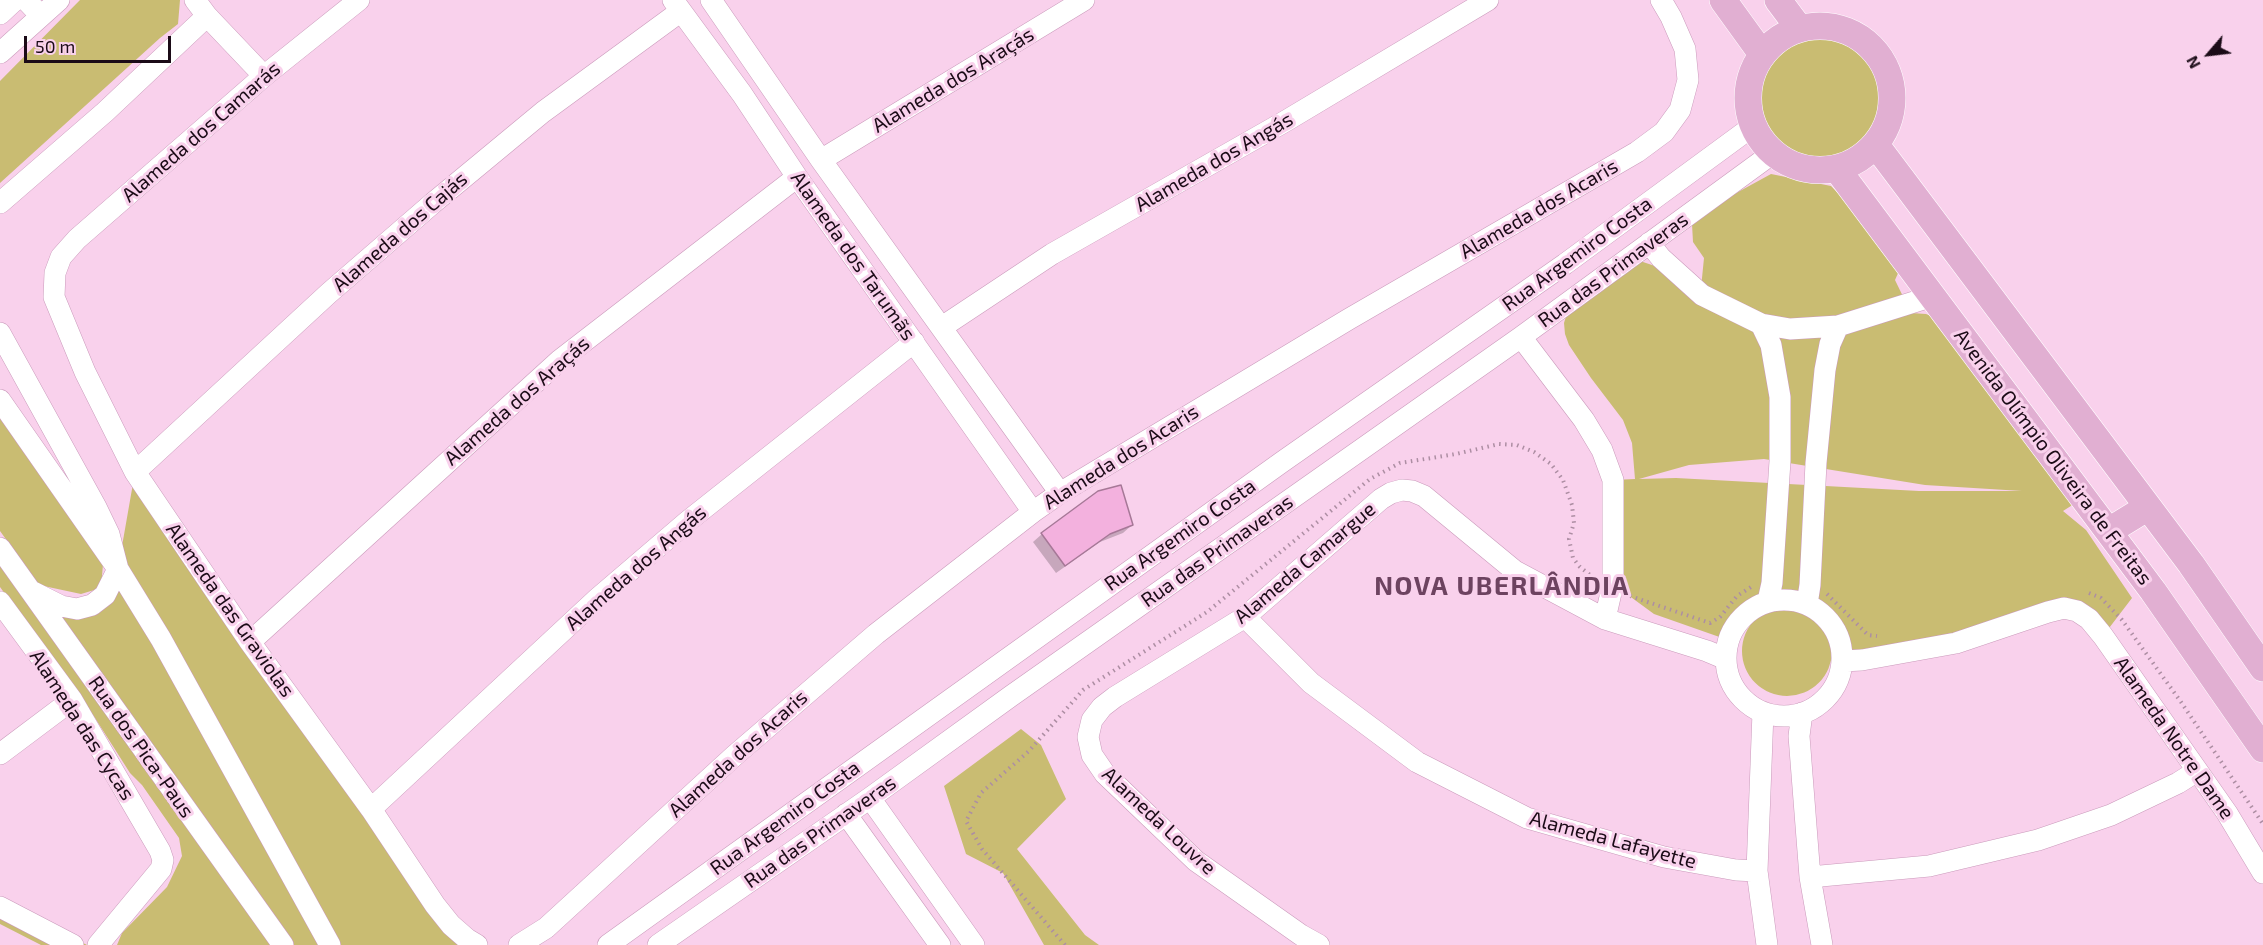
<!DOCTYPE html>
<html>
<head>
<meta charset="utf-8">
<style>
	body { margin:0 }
	#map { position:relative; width:2263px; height:945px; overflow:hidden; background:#f9d1ec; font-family:"Exo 2",sans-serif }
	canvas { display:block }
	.north { position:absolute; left:2179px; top:24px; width:60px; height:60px; -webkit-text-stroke:4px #f9d1ec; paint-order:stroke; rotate:242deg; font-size:16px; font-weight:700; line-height:24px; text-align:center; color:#1b0b17 }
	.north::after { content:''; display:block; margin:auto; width:21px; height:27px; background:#1b0b17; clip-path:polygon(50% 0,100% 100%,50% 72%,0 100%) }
	.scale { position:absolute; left:24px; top:36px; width:147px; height:27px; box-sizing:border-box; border:3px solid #1b0b17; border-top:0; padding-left:8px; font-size:18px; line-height:21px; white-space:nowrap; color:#1b0b17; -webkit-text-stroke:4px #f9d1ec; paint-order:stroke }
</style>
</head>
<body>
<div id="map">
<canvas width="2263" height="945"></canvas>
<div class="north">N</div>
<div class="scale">50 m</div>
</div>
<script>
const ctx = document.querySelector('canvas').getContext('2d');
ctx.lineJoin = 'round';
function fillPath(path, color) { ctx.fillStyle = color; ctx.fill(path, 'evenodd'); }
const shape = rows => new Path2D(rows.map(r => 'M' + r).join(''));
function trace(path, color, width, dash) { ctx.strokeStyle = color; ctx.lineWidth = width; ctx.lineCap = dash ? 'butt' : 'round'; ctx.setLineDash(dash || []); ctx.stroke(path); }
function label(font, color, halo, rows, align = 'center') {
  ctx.font = font + ' "Exo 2",sans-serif'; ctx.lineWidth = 6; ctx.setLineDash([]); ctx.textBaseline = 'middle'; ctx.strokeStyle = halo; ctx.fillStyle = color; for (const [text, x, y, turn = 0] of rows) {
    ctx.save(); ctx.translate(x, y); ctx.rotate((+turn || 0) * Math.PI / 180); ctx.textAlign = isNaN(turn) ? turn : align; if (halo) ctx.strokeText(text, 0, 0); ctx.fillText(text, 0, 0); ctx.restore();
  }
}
fillPath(shape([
	[80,0,180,0,178,24,160,38,0,183,0,81],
	'1759 96a61 61 0 1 1 122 0a61 61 0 1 1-122 0Z',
	[1771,174,1831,186,1896,252,1899,271,1895,280,1911,313,1926,314,1941,320,2074,504,2063,511,2086,530,2132,598,2103,636,2077,611,1837,661,1841,643,1834,627,1822,613,1807,604,1788,599,1768,601,1751,610,1737,623,1728,640,1654,614,1613,584,1613,480,1635,479,1632,443,1623,420,1591,378,1569,345,1565,334,1564,323,1567,313,1640,261,1658,267,1700,298,1704,258,1693,242,1692,224,1696,215],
	[1764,459,1925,485,2022,491,1919,491,1676,478,1639,479,1689,465],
	[0,417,103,564,101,588,81,594,39,585,0,531],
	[135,472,250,642,477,945,283,945,30,590,77,609,118,569],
	[0,555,275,945,117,945,122,933,167,887,182,856,179,838,142,785,130,773,95,718,0,587],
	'1742 651a45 45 0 1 1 90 0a45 45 0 1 1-90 0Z',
	[1021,729,1041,745,1066,799,1017,849,1085,935,1099,945,1044,945,1003,873,966,854,944,786],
	[0,900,87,945,41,945,0,924]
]), '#c9bc72');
fillPath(shape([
	[1132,525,1123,533,1100,542,1056,573,1033,542,1042,534]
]), '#0003');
const building = shape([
	[1121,485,1133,525,1110,534,1065,566,1041,533,1098,491,1121,485]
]);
fillPath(building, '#f3b1de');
trace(building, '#a67897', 1.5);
const minor = shape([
	[26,0,41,16],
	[195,0,207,16,264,76],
	[359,0,264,76,77,239,61,257,55,273,54,297,85,372,135,472,250,642,371,809,435,905,451,925,467,939,477,945],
	[673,0,742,94,797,177,1033,512],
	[711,0,821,160,1060,493],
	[0,14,15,0],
	[0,53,59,0],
	[821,160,1084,0],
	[0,203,105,112,207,16],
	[1649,243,1661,258,1702,295,1761,324,1790,329,1838,326,1933,296],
	[1761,324,1771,345,1780,397,1780,461,1772,583,1768,601],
	[942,327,1052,254,1284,122,1488,0],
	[0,333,96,507,109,534,118,569,105,595,92,605,77,609,61,606,33,592],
	[1521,337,1584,420,1602,450,1613,480,1613,584,1605,619],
	[0,400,118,569,161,639,330,945],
	[135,472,329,293,433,203,543,112,681,11],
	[0,548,283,945],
	'1726 658a58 58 0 1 1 116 0a58 58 0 1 1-116 0Z',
	[0,602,72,700,160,851,163,860,161,869,98,945],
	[1807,604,1810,585,1816,463,1825,370,1830,344,1838,326],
	[1245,617,1311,683,1417,762,1527,818,1664,857,1736,870,1757,871],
	[250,642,560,360,797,177],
	[1842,661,1862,660,1956,643,2048,612,2064,608,2077,611,2089,619,2103,636,2227,813,2263,873],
	[1763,712,1757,871,1767,945],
	[1802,713,1799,736,1810,877,1822,945],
	[0,754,72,700],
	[870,798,974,945],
	[371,809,598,598,688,521,914,342],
	[846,814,940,945],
	[1810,877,1929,866,2038,840,2111,815,2178,783,2197,771],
	[0,907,73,945],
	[519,945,546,928,734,756,876,634,1033,512,1060,493,1349,319,1637,152,1664,132,1680,110,1688,80,1685,49,1671,17,1661,0],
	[608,945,1282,462,1565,264,1753,126],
	[658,945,870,798,1011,696,1521,337,1773,153],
	[1319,945,1301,935,1196,861,1105,774,1092,755,1088,737,1092,720,1102,707,1115,697,1245,617,1381,499,1391,493,1402,490,1412,491,1424,496,1515,571,1605,619,1707,651,1726,659]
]);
const major = shape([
	[1723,0,1762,54],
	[1778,0,1799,28],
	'1748 98a72 72 0 1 1 144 0a72 72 0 1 1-144 0Z',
	[1876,145,2191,564,2263,668],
	[1837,169,2153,591,2263,749],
	[2109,531,2148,507]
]);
trace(minor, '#ca9abb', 22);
trace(major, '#fff', 28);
trace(shape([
	[2089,593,2101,598,2122,620,2181,702,2263,824],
	[1827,594,1868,635,1877,636],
	[1630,596,1710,623,1720,617,1737,596,1751,587],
	[1065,945,982,849,966,821,981,793,1029,751,1083,690,1207,612,1370,479,1400,463,1456,454,1499,444,1517,445,1534,452,1551,464,1563,480,1572,505,1574,523,1569,539,1573,558,1580,567,1594,578]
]), '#ad8ea3', 4, [1.5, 4.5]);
trace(minor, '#fff', 21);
trace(major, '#e1afd2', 27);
label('20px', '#1b0b17', '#f9d1ec', [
	["Alameda dos Araçás",953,80,-31],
	["Alameda dos Camarás",201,132,-41],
	["Alameda dos Angás",1214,162,-30],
	["Alameda dos Acaris",1539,209,-30],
	["Alameda dos Cajás",400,232,-41],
	["Rua Argemiro Costa",1577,254,-36],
	["Alameda dos Tarumãs",853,256,55],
	["Rua das Primaveras",1613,270,-36],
	["Alameda dos Araçás",517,401,-41],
	["Alameda dos Acaris",1121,457,-32],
	["Avenida Olímpio Oliveira de Freitas",2053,457,53],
	["Rua Argemiro Costa",1180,535,-35],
	["Rua das Primaveras",1217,551,-35],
	["Alameda Camargue",1305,563,-40],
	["Alameda dos Angás",636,568,-41],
	["Alameda das Graviolas",230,610,55],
	["Alameda das Cycas",82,725,57],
	["Alameda Notre Dame",2174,738,55],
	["Rua dos Pica-Paus",141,747,55],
	["Alameda dos Acaris",738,754,-42],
	["Rua Argemiro Costa",785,818,-36],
	["Alameda Louvre",1159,821,43],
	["Rua das Primaveras",820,832,-35],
	["Alameda Lafayette",1613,840,15]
]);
ctx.letterSpacing = '1.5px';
label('bold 26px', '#6d4360', '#f9d1ec', [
	["NOVA UBERLÂNDIA",1502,586]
]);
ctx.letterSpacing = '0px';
</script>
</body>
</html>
